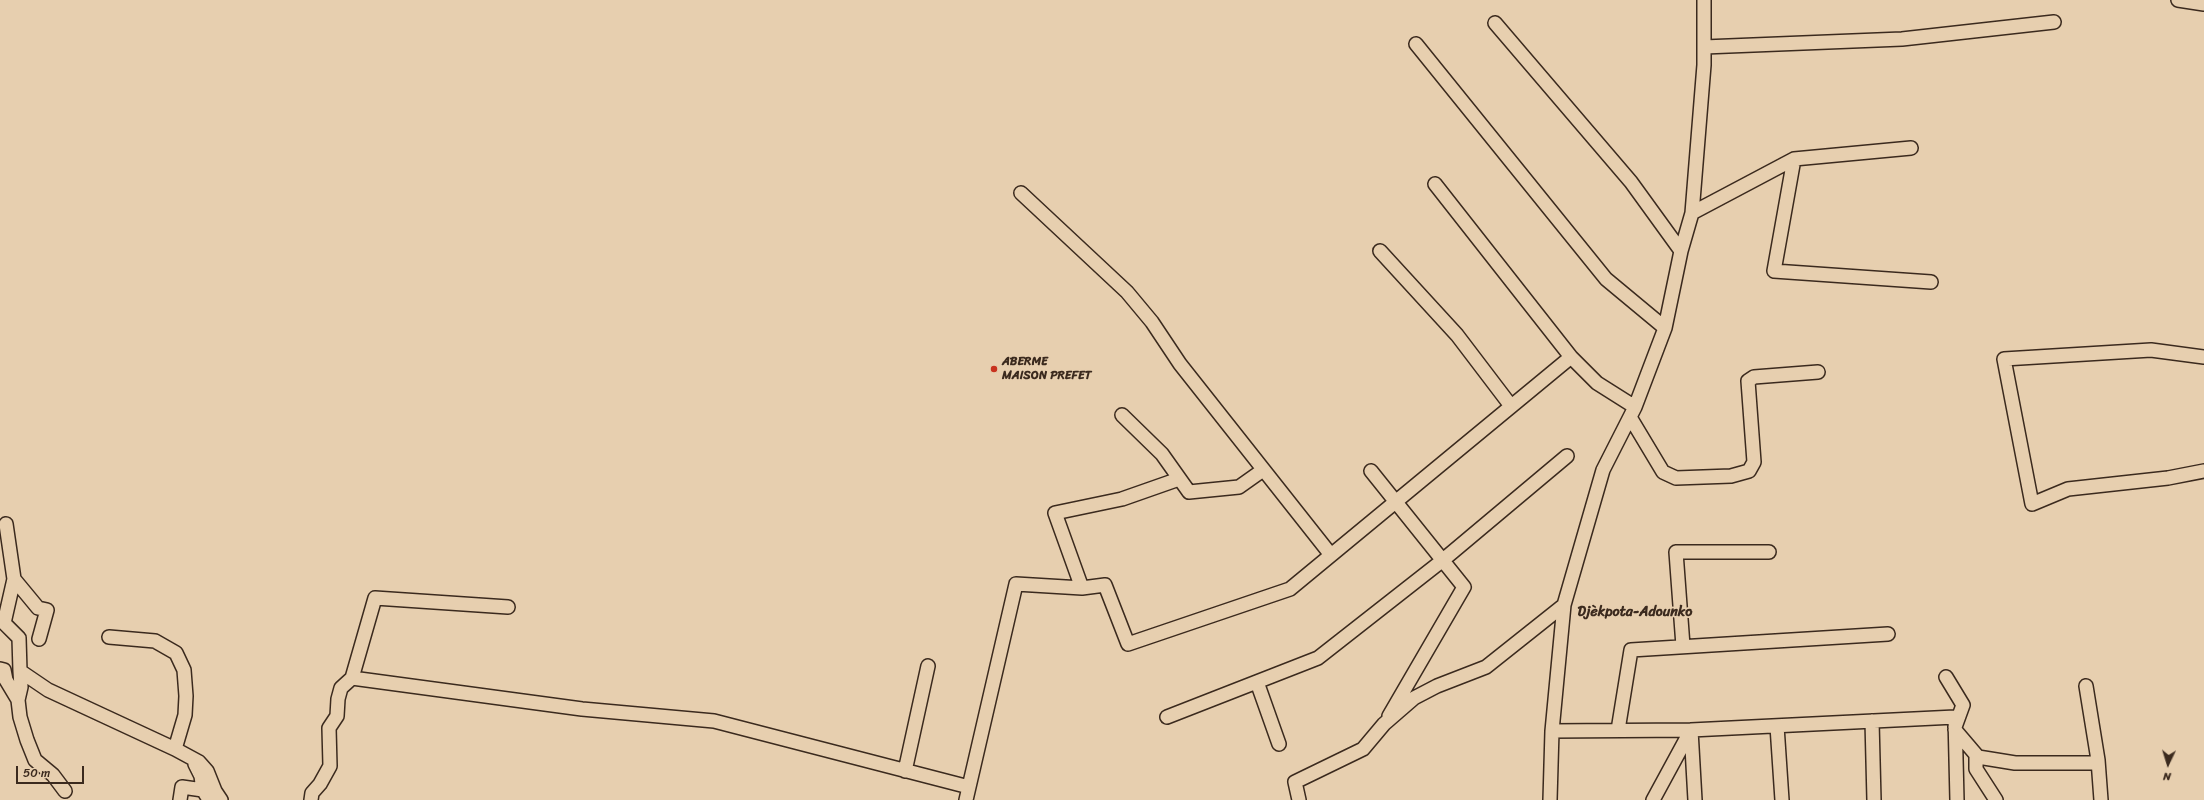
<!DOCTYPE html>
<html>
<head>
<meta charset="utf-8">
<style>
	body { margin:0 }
	#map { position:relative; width:2204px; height:800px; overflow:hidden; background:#e7cfaf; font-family:Sriracha,sans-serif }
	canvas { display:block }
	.north { position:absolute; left:2148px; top:744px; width:40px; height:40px; -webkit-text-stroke:3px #e7cfaf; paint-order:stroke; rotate:184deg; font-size:11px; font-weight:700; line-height:16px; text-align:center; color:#3b2a1e }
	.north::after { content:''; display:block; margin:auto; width:14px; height:18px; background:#3b2a1e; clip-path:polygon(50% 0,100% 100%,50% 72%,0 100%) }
	.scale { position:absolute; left:16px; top:766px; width:68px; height:18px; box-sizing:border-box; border:2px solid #3b2a1e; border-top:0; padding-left:5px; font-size:12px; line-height:14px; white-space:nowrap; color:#3b2a1e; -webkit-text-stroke:3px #e7cfaf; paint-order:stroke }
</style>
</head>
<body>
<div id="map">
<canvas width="2204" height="800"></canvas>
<div class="north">N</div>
<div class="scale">50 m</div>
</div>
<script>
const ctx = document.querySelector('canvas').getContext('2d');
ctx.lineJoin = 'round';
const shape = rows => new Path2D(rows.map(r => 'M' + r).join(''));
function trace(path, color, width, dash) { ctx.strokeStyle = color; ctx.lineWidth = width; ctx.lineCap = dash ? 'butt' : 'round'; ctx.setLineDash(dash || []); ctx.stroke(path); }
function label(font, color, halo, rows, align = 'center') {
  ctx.font = font + ' Sriracha,sans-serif'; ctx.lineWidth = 3.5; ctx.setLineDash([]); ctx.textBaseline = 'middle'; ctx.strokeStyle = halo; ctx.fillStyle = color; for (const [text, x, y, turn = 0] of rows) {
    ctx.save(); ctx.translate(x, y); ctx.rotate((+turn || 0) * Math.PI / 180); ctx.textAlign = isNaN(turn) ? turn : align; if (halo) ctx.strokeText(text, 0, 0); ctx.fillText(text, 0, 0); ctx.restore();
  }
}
const minor = shape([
	[2178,0,2204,4],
	[1495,23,1631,182,1681,251],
	[1416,44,1606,279,1665,328],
	[1704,47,1902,39,2054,22],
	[1794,159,1774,271,1931,282],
	[1435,184,1571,357,1597,383,1635,407],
	[1021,193,1127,292,1152,322,1180,364,1331,555],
	[1692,213,1794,159,1911,148],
	[1380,251,1457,335,1511,406],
	[2204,357,2151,350,2004,359,2032,504,2068,489,2168,478,2204,471],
	[1122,415,1162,454,1189,492,1239,487,1263,470],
	[1630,417,1663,472,1676,478,1731,476,1749,471,1754,462,1748,381,1754,377,1818,372],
	[1371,471,1464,587,1389,716],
	[14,579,38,608,47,610,39,639],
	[1082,588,1055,513,1122,499,1179,479],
	[0,619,19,638,20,671,48,690,175,749,199,762,207,771,215,791,221,800],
	[4,623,14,579,6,524],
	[109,637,155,641,176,653,184,670,186,696,185,715,175,749],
	[1683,646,1676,552,1769,552],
	[0,669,4,670,6,680,18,700],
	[20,671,21,687,18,700,20,717,27,740,35,760,53,775,65,791],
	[1946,677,1963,705,1955,727],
	[352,678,582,709,714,721,969,787],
	[1257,682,1279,744],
	[2086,686,2098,760,2101,800],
	[1167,717,1318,658,1443,560,1567,456],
	[1872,721,1874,800],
	[1777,726,1782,800],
	[1618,730,1631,650,1888,634],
	[1691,730,1695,800],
	[1955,730,1978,757,2015,763,2098,763],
	[1552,731,1691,730,1955,717,1957,800],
	[1976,755,1976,769,1996,800],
	[195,764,201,776,203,790,208,798,221,800],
	[905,771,928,666],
	[180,800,182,787,203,790],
	[311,800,312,793,320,784,330,766,329,728,337,716,338,699,341,688,352,678,375,598,508,607],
	[966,800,1016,584,1082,588,1105,585,1128,644,1290,589,1571,357],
	[1299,800,1295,782,1363,749,1384,724,1414,698,1437,686,1486,667,1564,605],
	[1550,800,1552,731,1564,605,1603,470,1635,407,1665,328,1681,251,1692,213,1704,65,1704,0],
	[1653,800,1691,730]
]);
trace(minor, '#3b2a1e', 16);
trace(minor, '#e7cfaf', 13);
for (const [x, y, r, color] of [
	[994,369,4,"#c8321e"]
]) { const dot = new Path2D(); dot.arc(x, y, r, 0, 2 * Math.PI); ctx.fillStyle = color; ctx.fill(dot); trace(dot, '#e7cfaf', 1.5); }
label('bold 12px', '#3b2a1e', '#e7cfaf', [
	["ABERME",1002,362],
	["MAISON PREFET",1002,376]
], 'left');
label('bold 14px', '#3b2a1e', '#e7cfaf', [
	["Djèkpota-Adounko",1635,612]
]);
</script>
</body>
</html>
